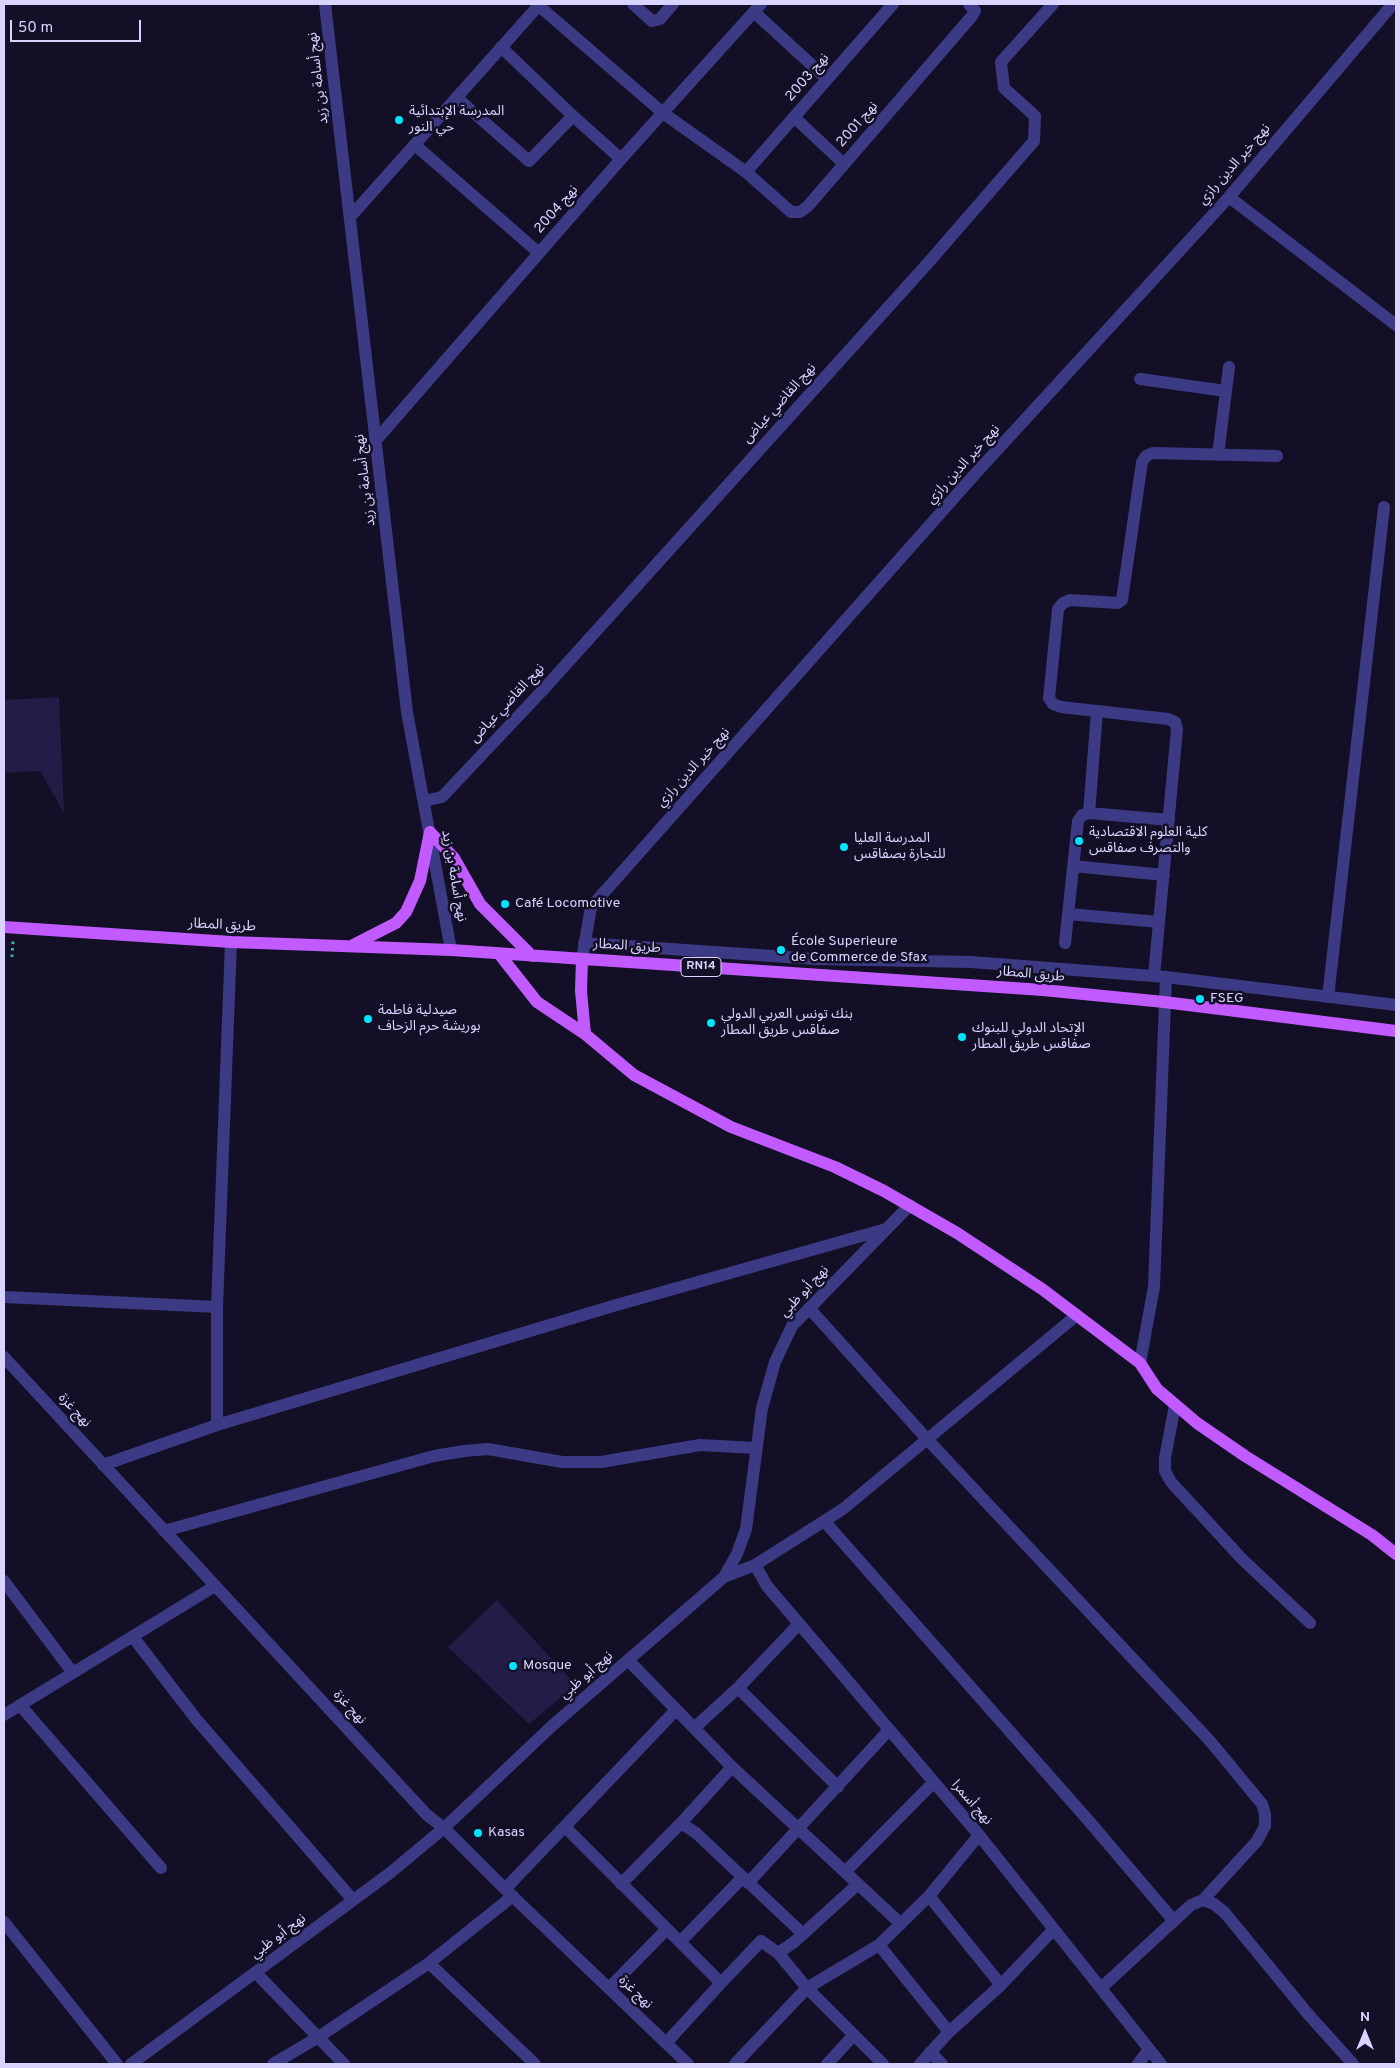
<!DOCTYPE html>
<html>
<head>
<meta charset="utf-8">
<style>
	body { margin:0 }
	#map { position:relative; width:1400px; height:2068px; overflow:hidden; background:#130f26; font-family:Overpass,sans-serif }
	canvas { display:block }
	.frame { position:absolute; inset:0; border:5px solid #d9d4ff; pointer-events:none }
	.north { position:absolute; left:1340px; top:2008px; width:50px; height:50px; -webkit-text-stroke:4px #130f26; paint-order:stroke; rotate:0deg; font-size:14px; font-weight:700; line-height:20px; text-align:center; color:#d9d4ff }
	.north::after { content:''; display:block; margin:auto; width:18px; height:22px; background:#d9d4ff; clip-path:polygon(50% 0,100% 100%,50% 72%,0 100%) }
	.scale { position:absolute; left:10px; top:20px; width:131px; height:22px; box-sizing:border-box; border:2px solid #d9d4ff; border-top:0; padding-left:6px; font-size:15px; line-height:18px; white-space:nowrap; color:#d9d4ff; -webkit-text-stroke:4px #130f26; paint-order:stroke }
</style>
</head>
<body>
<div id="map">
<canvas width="1400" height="2068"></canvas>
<div class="frame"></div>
<div class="north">N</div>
<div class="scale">50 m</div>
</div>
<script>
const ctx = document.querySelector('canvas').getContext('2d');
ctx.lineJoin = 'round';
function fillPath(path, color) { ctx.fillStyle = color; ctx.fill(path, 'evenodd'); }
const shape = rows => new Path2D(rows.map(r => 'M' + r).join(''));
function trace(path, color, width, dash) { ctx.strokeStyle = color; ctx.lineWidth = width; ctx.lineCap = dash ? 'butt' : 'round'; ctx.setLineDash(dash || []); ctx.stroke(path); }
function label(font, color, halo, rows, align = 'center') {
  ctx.font = font + ' Overpass,"Noto Sans Arabic",sans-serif'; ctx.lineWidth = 5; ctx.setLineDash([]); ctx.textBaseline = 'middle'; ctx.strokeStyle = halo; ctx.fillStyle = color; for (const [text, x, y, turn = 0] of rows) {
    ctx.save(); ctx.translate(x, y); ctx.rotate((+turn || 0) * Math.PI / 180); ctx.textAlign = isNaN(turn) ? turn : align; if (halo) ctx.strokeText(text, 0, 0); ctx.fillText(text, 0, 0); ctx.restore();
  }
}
fillPath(shape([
	[59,697,64,813,40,771,4,773,4,700],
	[497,1600,576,1685,529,1724,448,1647]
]), '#241b47');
trace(shape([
	[12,957,13,941]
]), '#2fb8b0', 3, [2.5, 4]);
trace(shape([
	[325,4,407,712,451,950],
	[633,4,652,21,660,19,673,4],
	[539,6,663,113,746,172,791,212,800,212,808,206,972,16,975,11,969,4],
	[754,12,827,79],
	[457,98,529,161,573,116,501,47],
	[573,116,621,159],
	[794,117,844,164],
	[415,145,539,253],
	[746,172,893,4],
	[1229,197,1396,325],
	[351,216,540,4],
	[1140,379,1226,391],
	[377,439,621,159,761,4],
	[1218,455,1229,367],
	[424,801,442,797,542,691,928,263,1034,141,1035,116,1004,88,1001,62,1053,4],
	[1089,813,1097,711],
	[1073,866,1164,875],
	[1068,914,1159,922],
	[584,943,815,959,971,962,1166,977,1396,1005],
	[1065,943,1078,821,1082,815,1089,813,1169,820],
	[582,959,591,907,976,473,1229,197,1393,4],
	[1154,976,1177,729,1175,722,1168,719,1061,707,1053,704,1049,698,1058,609,1063,603,1070,600,1118,603,1122,600,1142,462,1146,456,1153,453,1277,456],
	[1328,997,1384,507],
	[4,1297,217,1307],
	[809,1308,926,1438,1210,1741,1262,1804,1265,1814,1265,1826,1257,1841,1203,1900],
	[4,1357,427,1815,444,1828,505,1889,688,2064],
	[1140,1363,1154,1287,1166,977],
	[1175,1405,1165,1458,1165,1471,1171,1482,1242,1559,1310,1623],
	[217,1425,217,1307,231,942],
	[103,1465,217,1425,613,1306,886,1229],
	[825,1522,1088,1820,1174,1921],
	[164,1531,434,1456,464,1451,488,1449,562,1462,601,1462,700,1445,756,1448],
	[755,1565,767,1586,979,1835,1161,2064],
	[724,1577,755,1565,843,1509,1077,1315],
	[4,1581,73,1673],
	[133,1637,196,1719,353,1900],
	[628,1660,732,1767,901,1924],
	[738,1688,838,1787],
	[20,1705,161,1868],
	[4,1715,215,1586],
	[694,1728,738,1688,799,1624],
	[681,1823,696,1833,803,1934],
	[565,1827,721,1983],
	[845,1872,933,1783],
	[748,1883,889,1730],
	[621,1884,681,1823,732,1767],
	[505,1889,676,1710],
	[929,1896,1001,1985],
	[4,1922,117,2064],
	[681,1941,743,1877],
	[879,1945,949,2032],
	[778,1953,807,1988,883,2064],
	[429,1963,513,1896],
	[256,1973,344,2064],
	[609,1988,667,1929],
	[1101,1988,1191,1905,1203,1900,1214,1904,1225,1913,1308,2014,1353,2064],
	[666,2043,721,1983,761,1941,778,1953,793,1943,858,1884],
	[930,2052,942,2064],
	[131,2064,390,1873,444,1828,553,1725,724,1577,737,1554,746,1529,762,1408,775,1362,792,1326,910,1205],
	[273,2064,317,2038,429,1963,535,2064],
	[735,2064,807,1988,879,1945,929,1896,979,1835],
	[827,2064,853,2036],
	[920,2064,949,2032,1001,1985,1054,1929],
	[1138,2064,1148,2051]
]), '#3d3a85', 12);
trace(shape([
	[430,832,454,858,480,904,532,956],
	[4,927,231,942,451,950,1043,990,1164,1002,1396,1031],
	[353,945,396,923,406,912,420,881,430,832],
	[500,955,537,1002,585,1034,634,1075,731,1127,835,1167,884,1191,957,1233,1042,1289,1140,1363,1157,1389,1197,1423,1245,1456,1372,1535,1396,1554],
	[582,959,581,991,585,1034]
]), '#c25bff', 12);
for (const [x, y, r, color] of [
	[399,120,5,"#00e5ff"],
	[1079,841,5,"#00e5ff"],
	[844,847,5,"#00e5ff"],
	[505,904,5,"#00e5ff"],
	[781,950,5,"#00e5ff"],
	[1200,999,5,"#00e5ff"],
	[368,1019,5,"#00e5ff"],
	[711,1023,5,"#00e5ff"],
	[962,1037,5,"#00e5ff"],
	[513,1666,5,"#00e5ff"],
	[478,1833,5,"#00e5ff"]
]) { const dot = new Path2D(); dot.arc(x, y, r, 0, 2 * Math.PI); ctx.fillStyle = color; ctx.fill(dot); trace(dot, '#130f26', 2); }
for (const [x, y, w] of [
	[701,967,40]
]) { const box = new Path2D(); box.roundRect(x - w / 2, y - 9.5, w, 19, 4); ctx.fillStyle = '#130f26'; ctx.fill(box); trace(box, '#d9d4ff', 1); }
label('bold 12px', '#d9d4ff', null, [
	["RN14",701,967]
]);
label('14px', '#d9d4ff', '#130f26', [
	["نهج أسامة بن زيد",319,78,-97],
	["نهج 2003",808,78,-49],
	["نهج 2001",858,125,-49],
	["نهج خير الدين رازي",1235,165,-49],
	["نهج 2004",557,210,-49],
	["نهج القاضي عياض",780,404,-48],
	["نهج خير الدين رازي",964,465,-48],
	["نهج أسامة بن زيد",366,480,-97],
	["نهج القاضي عياض",508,704,-47],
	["نهج خير الدين رازي",694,768,-48],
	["نهج أسامة بن زيد",453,876,80],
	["طريق المطار",222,926,3],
	["طريق المطار",627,947,4],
	["طريق المطار",1031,975,5],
	["نهج أبو ظبي",805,1292,-47],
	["نهج غزة",74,1411,47],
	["نهج أبو ظبي",587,1676,-41],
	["نهج غزة",349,1708,47],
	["نهج أسمرا",971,1803,49],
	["نهج أبو ظبي",279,1937,-37],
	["نهج غزة",635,1993,44]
]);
label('14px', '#d9d4ff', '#130f26', [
	["المدرسة الإبتدائية",409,112],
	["حي النور",409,128],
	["كلية العلوم الاقتصادية",1089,833],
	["والتصرف صفاقس",1089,849],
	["المدرسة العليا",854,839],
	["للتجارة بصفاقس",854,855],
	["Café Locomotive",515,904],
	["École Superieure",791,942],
	["de Commerce de Sfax",791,958],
	["FSEG",1210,999],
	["صيدلية فاطمة",378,1011],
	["بوريشة حرم الزحاف",378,1027],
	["بنك تونس العربي الدولي",721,1015],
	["صفاقس طريق المطار",721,1031],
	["الإتحاد الدولي للبنوك",972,1029],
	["صفاقس طريق المطار",972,1045],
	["Mosque",523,1666],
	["Kasas",488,1833]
], 'left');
</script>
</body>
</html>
